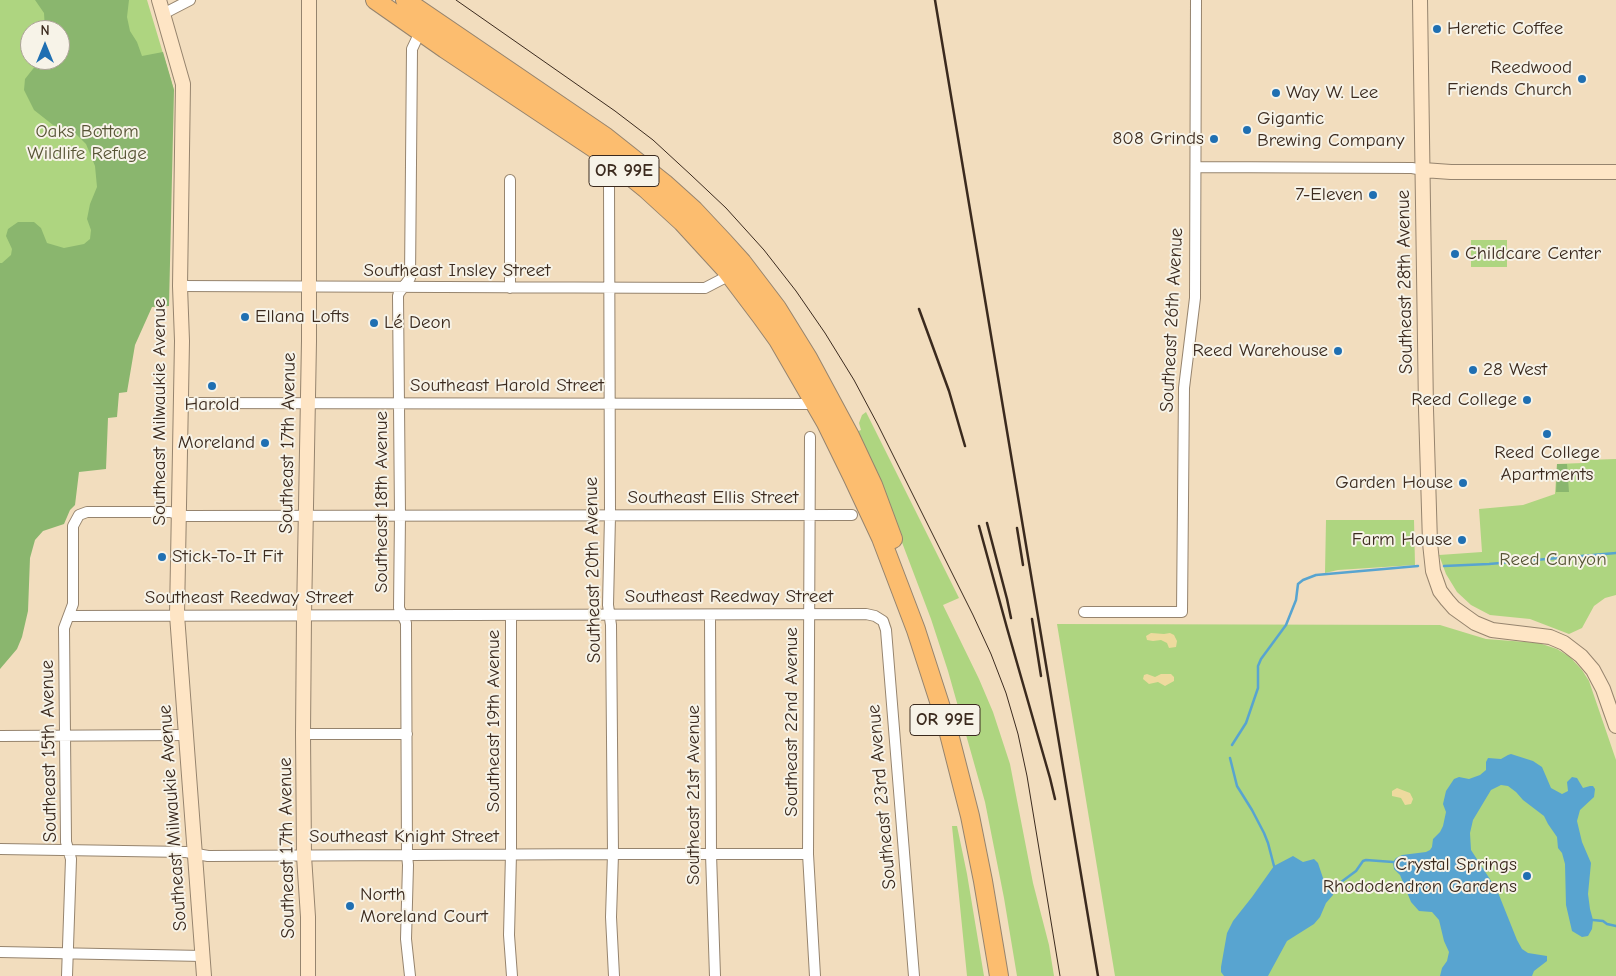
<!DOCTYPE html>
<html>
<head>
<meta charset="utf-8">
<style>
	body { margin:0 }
	#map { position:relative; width:1616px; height:976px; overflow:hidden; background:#f2ddbe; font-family:"Comic Neue",sans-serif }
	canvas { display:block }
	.north { position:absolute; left:20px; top:20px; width:50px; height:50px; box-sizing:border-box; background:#f7f3e8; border:1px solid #aca397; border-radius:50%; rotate:0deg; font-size:14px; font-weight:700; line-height:20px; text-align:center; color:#3b2a1e }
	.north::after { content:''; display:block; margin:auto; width:18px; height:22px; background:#1f6fb2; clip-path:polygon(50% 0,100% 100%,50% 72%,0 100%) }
</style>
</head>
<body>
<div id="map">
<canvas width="1616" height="976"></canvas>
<div class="north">N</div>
</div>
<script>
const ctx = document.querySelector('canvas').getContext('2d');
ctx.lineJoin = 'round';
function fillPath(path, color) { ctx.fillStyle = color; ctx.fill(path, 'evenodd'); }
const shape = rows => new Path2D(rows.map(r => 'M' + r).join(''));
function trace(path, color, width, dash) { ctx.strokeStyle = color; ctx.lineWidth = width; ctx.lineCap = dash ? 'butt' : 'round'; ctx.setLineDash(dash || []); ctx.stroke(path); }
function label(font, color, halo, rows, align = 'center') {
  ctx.font = font + ' "Comic Neue",sans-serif'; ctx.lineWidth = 4; ctx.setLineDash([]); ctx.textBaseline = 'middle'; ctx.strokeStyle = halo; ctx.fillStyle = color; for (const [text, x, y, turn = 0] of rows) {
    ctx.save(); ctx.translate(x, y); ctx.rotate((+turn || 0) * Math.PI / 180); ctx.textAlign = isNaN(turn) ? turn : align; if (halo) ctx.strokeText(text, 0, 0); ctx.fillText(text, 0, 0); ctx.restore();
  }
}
fillPath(shape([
	[0,0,147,0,174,90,0,588],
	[30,30,60,30,60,60,30,60],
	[1471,240,1507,240,1507,267,1471,267],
	[866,412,959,598,943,605,979,679,993,712,1010,764,1033,883,1049,945,1054,976,1017,976,1004,898,985,802,948,671,931,619,881,487,856,432,861,430,859,423,862,415],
	[1616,459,1616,595,1605,598,1594,606,1582,628,1569,634,1530,619,1490,615,1471,605,1457,592,1446,574,1439,555,1482,552,1479,509,1523,505,1555,494,1557,464,1583,463,1586,460],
	[1326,520,1414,520,1415,565,1338,570,1325,573],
	[1057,624,1440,625,1486,639,1539,643,1557,649,1570,657,1582,670,1589,681,1616,760,1616,976,1115,976],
	[952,826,957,826,967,874,984,976,967,976]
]), '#aed580');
fillPath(shape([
	[35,0,129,0,127,17,130,31,137,42,142,56,163,52,174,90,169,306,152,307,135,345,127,392,119,393,117,417,108,418,106,469,79,472,75,505,70,510,64,524,43,531,35,540,30,558,28,611,22,637,17,649,0,669,0,263,2,263,11,255,12,249,6,236,8,229,18,222,34,222,41,228,47,243,64,248,84,244,90,239,91,230,87,219,90,204,97,187,95,166,86,144,73,131,53,125,34,110,24,90,25,79,40,60,60,60,60,30,45,30,44,13],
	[1557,464,1567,464,1569,492,1556,492]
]), '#8ab66e');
fillPath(shape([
	[1151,633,1164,634,1170,633,1174,635,1177,641,1176,647,1169,648,1167,643,1161,640,1153,641,1147,640,1146,636],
	[1147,674,1155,677,1161,674,1171,674,1174,677,1174,681,1165,686,1158,682,1149,684,1143,679,1144,675],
	[1397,788,1410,793,1413,799,1411,804,1405,805,1401,798,1392,796,1392,791]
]), '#eeda9e');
fillPath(shape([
	[1511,754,1533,761,1542,767,1551,788,1562,794,1568,791,1567,782,1572,777,1577,778,1583,788,1590,786,1593,786,1595,789,1594,797,1580,810,1577,821,1582,842,1591,863,1588,894,1590,909,1593,920,1592,929,1588,936,1582,937,1572,931,1566,905,1565,864,1562,853,1558,848,1557,837,1548,824,1544,816,1523,800,1516,792,1508,786,1501,785,1491,790,1473,820,1470,833,1471,850,1497,890,1517,940,1522,949,1528,953,1547,956,1547,961,1534,971,1532,976,1440,976,1442,968,1447,961,1449,952,1444,941,1439,920,1432,912,1419,911,1411,902,1400,875,1394,869,1393,862,1396,858,1402,855,1426,852,1430,850,1432,847,1433,839,1440,832,1443,826,1446,812,1443,804,1446,791,1454,779,1459,777,1469,779,1480,775,1486,770,1486,762,1488,758,1501,759,1508,755],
	[1293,856,1303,862,1314,859,1318,863,1323,878,1332,883,1333,888,1333,895,1326,903,1320,917,1314,924,1287,941,1268,976,1224,976,1221,972,1221,967,1227,933,1233,921,1252,897,1274,866]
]), '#58a4d0');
trace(shape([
	[1444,566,1489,564,1616,553],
	[1232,745,1246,723,1258,688,1258,666,1261,659,1286,625,1296,600,1298,584,1303,580,1316,575,1418,566],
	[1230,758,1237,786,1252,810,1264,833,1268,843,1274,866],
	[1333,888,1356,871,1363,861,1366,860,1393,862],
	[1593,920,1603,921,1607,924,1616,926]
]), '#58a4d0', 2.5);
const street = shape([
	[163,14,190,0],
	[1196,167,1412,168,1423,170],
	[180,286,705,288,730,275],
	[510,288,510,180],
	[180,403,817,404],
	[810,437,808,854,815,976],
	[1084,612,1182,612,1184,388,1195,298,1196,0],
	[511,615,511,854,509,935,512,976],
	[710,615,711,854,715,976],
	[69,616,866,614,875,616,883,621,886,630,914,976],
	[303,734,407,734],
	[0,736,186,735],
	[0,849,186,852,208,856,613,854,808,854],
	[0,952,203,956],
	[67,976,71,859,66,842,64,628,73,604,73,526,79,515,87,512,170,512,185,516,852,515],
	[410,976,406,939,408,865,407,855,406,623,399,608,400,515,398,296,399,293,410,278,412,49,420,32],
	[614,976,611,917,613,854,611,625,608,605,610,516,609,182,615,164]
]);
const secondary = shape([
	[159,0,183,84,180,286,182,341,177,615,204,976],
	[1420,0,1426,409,1430,543,1433,571,1440,591,1447,600,1454,608,1475,623,1492,630,1550,637,1564,643,1581,656,1593,670,1603,689,1616,726],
	[1423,170,1451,172,1616,172],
	[308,976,308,917,304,856,303,734,304,616,309,341,309,0]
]);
const highway = shape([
	[375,0,445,49,604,155,646,189,682,222,726,270,760,315,778,340,826,423,852,476,881,538,916,630,947,726,970,816,983,881,999,976],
	[405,0,606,137,664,183,694,210,724,242,742,262,777,308,808,358,850,436,873,485,893,539]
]);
trace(street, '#96846e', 12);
trace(secondary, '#96846e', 16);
trace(highway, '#96846e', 20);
trace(street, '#fff', 10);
trace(secondary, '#fee5c5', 14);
trace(highway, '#fcbd6f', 18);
trace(shape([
	[456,0,615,111,653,140,691,175,726,208,764,250,796,291,825,333,854,380,878,425,973,615,991,654,1006,693,1018,734,1027,776,1060,976]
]), '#3b2a1e', 1);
trace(shape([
	[935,0,1098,976],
	[919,309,949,391,965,446],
	[987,523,1007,599,1011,618],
	[979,526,1007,628,1050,778,1055,799],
	[1017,528,1023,565],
	[1032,619,1041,676]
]), '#3b2a1e', 2.5);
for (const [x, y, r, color] of [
	[1437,29,5,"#1f6fb2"],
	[1582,79,5,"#1f6fb2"],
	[1276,93,5,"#1f6fb2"],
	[1247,130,5,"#1f6fb2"],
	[1214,139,5,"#1f6fb2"],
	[1373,195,5,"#1f6fb2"],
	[1455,254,5,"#1f6fb2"],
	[245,317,5,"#1f6fb2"],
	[374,323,5,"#1f6fb2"],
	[1338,351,5,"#1f6fb2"],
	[1473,370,5,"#1f6fb2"],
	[212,386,5,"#1f6fb2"],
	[1527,400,5,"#1f6fb2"],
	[1547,434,5,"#1f6fb2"],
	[265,443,5,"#1f6fb2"],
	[1463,483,5,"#1f6fb2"],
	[1462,540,5,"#1f6fb2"],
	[162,557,5,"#1f6fb2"],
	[1527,876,5,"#1f6fb2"],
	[350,906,5,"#1f6fb2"]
]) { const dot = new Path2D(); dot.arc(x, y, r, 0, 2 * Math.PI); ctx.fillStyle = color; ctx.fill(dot); trace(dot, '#f7f3e8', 2); }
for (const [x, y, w] of [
	[624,171,70],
	[945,720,70]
]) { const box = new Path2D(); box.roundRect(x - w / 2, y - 15.5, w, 31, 4); ctx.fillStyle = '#f7f3e8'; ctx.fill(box); trace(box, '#3b2a1e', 1); }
label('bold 18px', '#3b2a1e', null, [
	["OR 99E",624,171],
	["OR 99E",945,720]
]);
label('19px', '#3b2a1e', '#f7f3e8', [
	["Heretic Coffee",1447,29],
	["Reedwood",1572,68,"right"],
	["Friends Church",1572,90,"right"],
	["Way W. Lee",1286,93],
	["Gigantic",1257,119],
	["Brewing Company",1257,141],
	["808 Grinds",1204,139,"right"],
	["7-Eleven",1363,195,"right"],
	["Childcare Center",1465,254],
	["Ellana Lofts",255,317],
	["Lé Deon",384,323],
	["Reed Warehouse",1328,351,"right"],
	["28 West",1483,370],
	["Reed College",1517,400,"right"],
	["Harold",212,405,"center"],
	["Moreland",255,443,"right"],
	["Reed College",1547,453,"center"],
	["Apartments",1547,475,"center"],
	["Garden House",1453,483,"right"],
	["Farm House",1452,540,"right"],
	["Stick-To-It Fit",172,557],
	["Crystal Springs",1517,865,"right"],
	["Rhododendron Gardens",1517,887,"right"],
	["North",360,895],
	["Moreland Court",360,917]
], 'left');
label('19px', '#585536', '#f7f3e8', [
	["Oaks Bottom",87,132],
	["Wildlife Refuge",87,154],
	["Reed Canyon",1553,560]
]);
label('19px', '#3b2a1e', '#f7f3e8', [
	["Southeast Insley Street",457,271],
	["Southeast 28th Avenue",1405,282,-91],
	["Southeast 26th Avenue",1172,320,-87],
	["Southeast Harold Street",507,386],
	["Southeast Milwaukie Avenue",160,412,-90],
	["Southeast 17th Avenue",288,443,-89],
	["Southeast Ellis Street",713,498],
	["Southeast 18th Avenue",382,502,-90],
	["Southeast 20th Avenue",593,570,-91],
	["Southeast Reedway Street",729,597],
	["Southeast Reedway Street",249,598],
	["Southeast 19th Avenue",494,721,-90],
	["Southeast 22nd Avenue",792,722,-90],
	["Southeast 15th Avenue",49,751,-91],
	["Southeast 21st Avenue",694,795,-90],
	["Southeast 23rd Avenue",882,797,-95],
	["Southeast Milwaukie Avenue",173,818,-94],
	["Southeast Knight Street",404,837],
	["Southeast 17th Avenue",287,848,-91]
]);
</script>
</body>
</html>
